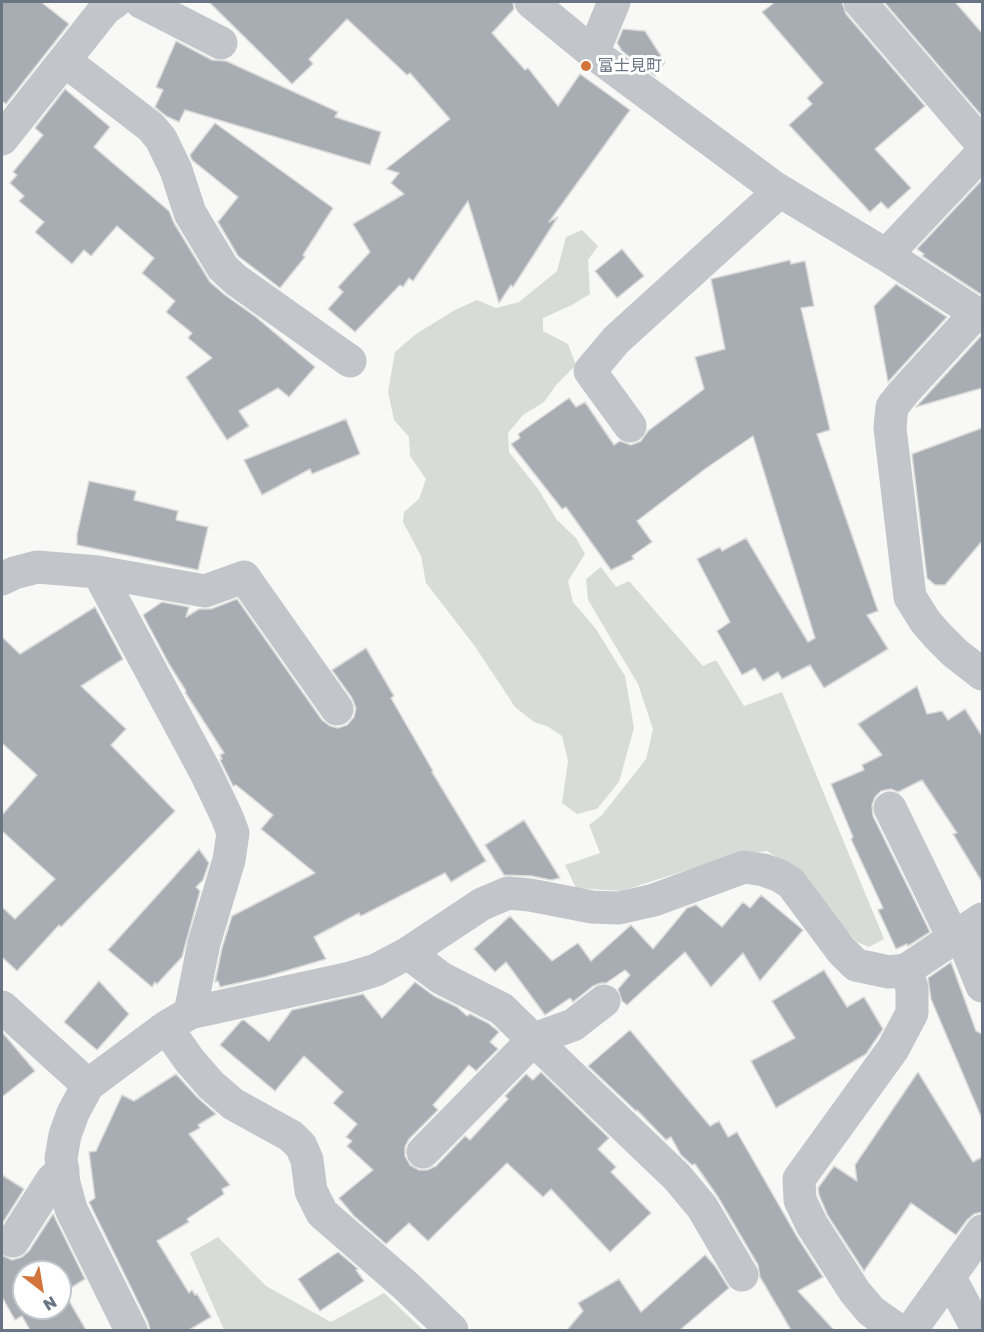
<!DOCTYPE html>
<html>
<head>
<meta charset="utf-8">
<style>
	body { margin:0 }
	#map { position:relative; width:984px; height:1332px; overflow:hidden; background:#f8f8f6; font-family:"Golos Text",sans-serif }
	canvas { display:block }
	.frame { position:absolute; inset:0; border:3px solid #6a7584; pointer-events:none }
	.north { position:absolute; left:12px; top:1260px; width:60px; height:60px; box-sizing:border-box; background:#fff; border:2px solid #c3c8ce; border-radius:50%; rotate:149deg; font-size:16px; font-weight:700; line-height:24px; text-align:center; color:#6a7584 }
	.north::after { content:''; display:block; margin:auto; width:21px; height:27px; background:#d2743c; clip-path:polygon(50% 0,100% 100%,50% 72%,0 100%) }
</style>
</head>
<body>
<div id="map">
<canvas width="984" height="1332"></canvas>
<div class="frame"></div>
<div class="north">N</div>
</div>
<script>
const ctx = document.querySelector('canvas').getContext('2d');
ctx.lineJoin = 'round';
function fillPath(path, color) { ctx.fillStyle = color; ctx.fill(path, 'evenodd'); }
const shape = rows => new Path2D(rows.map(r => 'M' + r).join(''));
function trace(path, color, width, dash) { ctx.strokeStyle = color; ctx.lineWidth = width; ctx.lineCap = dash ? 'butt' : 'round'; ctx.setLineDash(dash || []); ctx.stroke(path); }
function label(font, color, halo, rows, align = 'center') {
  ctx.font = font + ' "Golos Text","Noto Sans JP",sans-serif'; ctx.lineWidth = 6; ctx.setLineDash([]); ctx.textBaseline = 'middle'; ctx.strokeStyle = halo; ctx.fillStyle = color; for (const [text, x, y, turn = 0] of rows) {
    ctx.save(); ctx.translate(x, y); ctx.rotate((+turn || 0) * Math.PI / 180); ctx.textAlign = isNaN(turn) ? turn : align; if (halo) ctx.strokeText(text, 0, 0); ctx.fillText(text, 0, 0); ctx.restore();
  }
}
fillPath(shape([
	[582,230,598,246,588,260,590,294,572,305,543,318,543,331,568,344,576,365,557,384,544,402,523,415,508,433,509,452,538,489,557,520,576,538,585,554,568,581,573,602,596,629,625,676,634,728,619,782,597,809,577,814,562,803,568,761,562,736,547,726,534,722,515,707,474,645,426,583,421,556,403,522,404,512,419,499,426,479,410,456,409,437,394,420,388,392,395,352,416,334,455,310,477,300,496,308,519,302,557,271,566,237],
	[601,567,616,587,629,581,703,666,716,660,744,706,782,692,884,939,869,947,857,942,822,903,798,871,767,851,732,856,621,891,576,888,565,865,600,853,589,825,602,815,646,759,653,729,638,684,588,600,586,579],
	[218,1237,266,1286,331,1322,384,1293,423,1330,224,1330,190,1253]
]), '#d7ddd6');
const building = shape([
	[2,2,41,2,69,24,6,104,2,101,2,2],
	[209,2,513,2,514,9,492,33,525,70,528,68,558,106,580,74,630,110,549,222,558,217,513,287,511,285,499,303,468,201,413,281,409,278,403,287,400,285,355,332,328,309,343,292,338,287,370,252,353,224,404,194,391,183,399,173,386,169,450,119,410,73,407,75,347,19,309,59,313,64,292,84,209,2],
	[775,2,842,2,846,14,925,106,875,149,911,188,888,209,881,202,870,212,789,125,812,104,807,98,823,83,762,12,775,2],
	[884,2,955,2,982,33,982,116,884,2],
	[623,29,645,31,665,62,655,76,622,51,617,43,623,29],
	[176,41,212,60,226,61,338,112,335,117,381,132,370,165,185,110,179,122,166,116,155,107,163,90,156,87,176,41],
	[65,89,110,127,94,147,169,211,174,223,210,282,225,295,256,317,315,367,289,397,278,388,239,411,249,426,227,440,186,377,212,358,188,338,192,333,166,312,175,301,142,273,154,258,117,226,91,256,84,250,72,264,35,232,44,222,19,201,24,196,10,183,17,175,13,172,43,135,35,128,65,89],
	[215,123,333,208,303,255,305,257,280,288,238,256,218,222,238,197,192,160,190,155,215,123],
	[982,180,982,295,922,256,924,254,917,249,982,180],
	[622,249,644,276,617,298,595,271,622,249],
	[790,260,791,264,805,261,814,306,801,308,830,430,817,434,878,611,867,615,888,649,824,688,810,665,782,679,778,672,763,681,755,668,742,675,717,631,730,622,697,559,720,547,722,551,746,538,808,642,815,638,753,436,705,469,637,521,652,542,632,556,634,559,611,570,566,507,562,509,511,444,520,438,518,434,569,398,576,407,585,402,614,445,620,441,631,445,641,441,648,431,704,389,695,357,725,349,711,279,790,260],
	[896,284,947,317,888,382,874,306,896,284],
	[982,335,982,388,916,407,981,336,982,335],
	[346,419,360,454,312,474,310,469,262,495,244,460,346,419],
	[982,428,982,541,945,585,935,585,927,578,912,454,982,428],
	[89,481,136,491,134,500,178,511,176,520,208,527,198,570,77,545,77,534,89,481],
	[237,599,322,720,330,726,338,728,347,725,354,717,356,708,352,698,332,670,366,648,394,696,391,698,433,771,432,772,486,861,451,882,445,873,361,916,359,913,314,937,326,959,265,977,220,987,218,981,215,982,222,948,232,916,315,873,261,829,273,815,236,785,233,786,220,760,222,759,220,755,224,753,185,692,186,691,169,664,143,615,162,602,189,607,186,617,199,609,211,609,237,599],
	[95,607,123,659,81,686,126,729,111,745,175,811,61,927,59,925,17,971,2,957,2,907,15,919,55,879,2,831,2,815,37,775,2,743,2,637,20,654,95,607],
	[917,686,927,714,942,711,948,720,965,709,982,736,982,882,953,834,957,833,922,780,898,792,891,789,881,791,875,797,872,805,873,816,930,932,908,946,907,944,896,949,878,910,883,908,851,839,853,837,831,784,864,770,862,765,882,755,858,724,917,686],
	[524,820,560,878,551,880,532,876,504,875,485,845,524,820],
	[199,849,209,863,203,880,196,887,200,891,182,957,157,984,155,982,152,987,108,950,199,849],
	[761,895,803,930,760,981,743,953,711,987,685,952,627,1005,622,1001,618,989,630,975,625,970,606,983,601,983,593,986,573,1002,570,998,545,1015,506,962,495,972,474,949,510,916,552,961,578,943,591,961,631,925,653,949,687,908,696,905,722,927,743,902,750,908,761,895],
	[951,962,976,1031,982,1034,982,1119,931,999,928,978,951,962],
	[824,970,847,1007,864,997,883,1029,866,1054,776,1108,751,1061,795,1038,772,1001,824,970],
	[99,981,129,1014,97,1050,64,1022,99,981],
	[415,982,434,996,457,1007,467,1016,470,1014,488,1023,499,1032,490,1042,498,1049,476,1071,469,1065,433,1105,438,1110,409,1139,405,1147,405,1156,410,1165,419,1170,427,1170,436,1166,465,1136,470,1140,508,1099,505,1096,526,1074,533,1080,541,1072,609,1138,598,1149,616,1167,611,1172,651,1213,610,1252,551,1189,543,1197,507,1163,428,1241,409,1223,386,1244,354,1216,339,1198,373,1170,347,1146,352,1141,346,1137,357,1124,333,1103,343,1092,304,1056,275,1091,220,1045,241,1021,244,1020,269,1041,292,1010,363,994,382,1018,415,982],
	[630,1030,710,1126,719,1121,728,1137,737,1132,796,1235,823,1277,798,1291,834,1330,791,1330,760,1277,758,1265,718,1197,695,1164,692,1165,681,1155,671,1137,666,1140,637,1110,636,1111,588,1066,630,1030],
	[2,1032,35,1071,2,1097,2,1032],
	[918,1072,973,1162,982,1157,982,1212,974,1214,967,1220,956,1235,911,1203,864,1271,828,1216,819,1195,818,1188,834,1166,857,1181,855,1165,918,1072],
	[176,1074,197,1097,216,1114,198,1125,200,1128,189,1134,230,1185,222,1189,224,1194,187,1219,189,1222,157,1241,189,1293,192,1290,195,1295,197,1294,211,1317,189,1330,150,1330,148,1322,89,1202,95,1198,89,1152,96,1151,122,1095,134,1101,176,1074],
	[2,1175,24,1189,2,1224,2,1175],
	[53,1214,85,1279,64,1292,86,1330,30,1330,22,1316,15,1320,2,1297,2,1255,12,1260,22,1257,29,1251,53,1214],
	[24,1272,60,1272,60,1308,24,1308,24,1272],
	[338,1252,358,1269,356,1270,364,1281,320,1311,298,1279,338,1252],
	[705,1255,715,1266,729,1288,680,1330,567,1330,583,1311,578,1303,619,1279,641,1312,705,1255]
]);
fillPath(building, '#a8adb4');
trace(building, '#dadad8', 1.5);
trace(shape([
	[141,2,221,43],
	[531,2,593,53,775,188,886,255,982,317],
	[860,2,982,144],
	[593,53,614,2],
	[65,61,151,127,161,139,176,170,190,213,223,268,236,280,350,361],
	[2,139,105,9,115,2],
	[886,255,982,153],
	[976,313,903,393,892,407,890,428,910,597,925,621,937,635,955,653,982,674],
	[630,426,590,371,616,340,780,191],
	[98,572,206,773,227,817,233,833,229,860,204,943,190,1013],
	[2,579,14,573,37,567,98,572,205,591,244,577,337,709],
	[890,808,954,939],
	[961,934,982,986],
	[408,953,441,978,502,1009,513,1020,677,1177,702,1207,742,1275],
	[2,1007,88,1085],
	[166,1027,190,1061,211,1085,233,1104,291,1136,301,1146,307,1160,311,1191,322,1213,406,1286,452,1330],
	[423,1152,534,1039,573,1025,604,1001],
	[13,1241,52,1180,63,1170],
	[950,1278,978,1330],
	[131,1330,71,1209,64,1183,61,1158,65,1135,73,1113,88,1085,166,1027,190,1013,350,978,376,970,408,953,482,904,508,893,530,895,592,907,619,908,654,900,744,867,764,870,780,876,791,883,841,950,856,965,889,972,906,970,982,919],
	[898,1330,871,1311,855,1292,812,1225,800,1200,799,1179,893,1049,912,1013,912,988,906,970],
	[911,1330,982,1231]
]), '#c2c5c9', 33);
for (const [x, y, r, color] of [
	[586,66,6,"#d2743c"]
]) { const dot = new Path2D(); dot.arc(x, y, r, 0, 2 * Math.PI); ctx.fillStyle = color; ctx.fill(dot); trace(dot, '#fff', 2); }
label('16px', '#6a7584', '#fff', [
	["富士見町",598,66]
], 'left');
</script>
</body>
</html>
